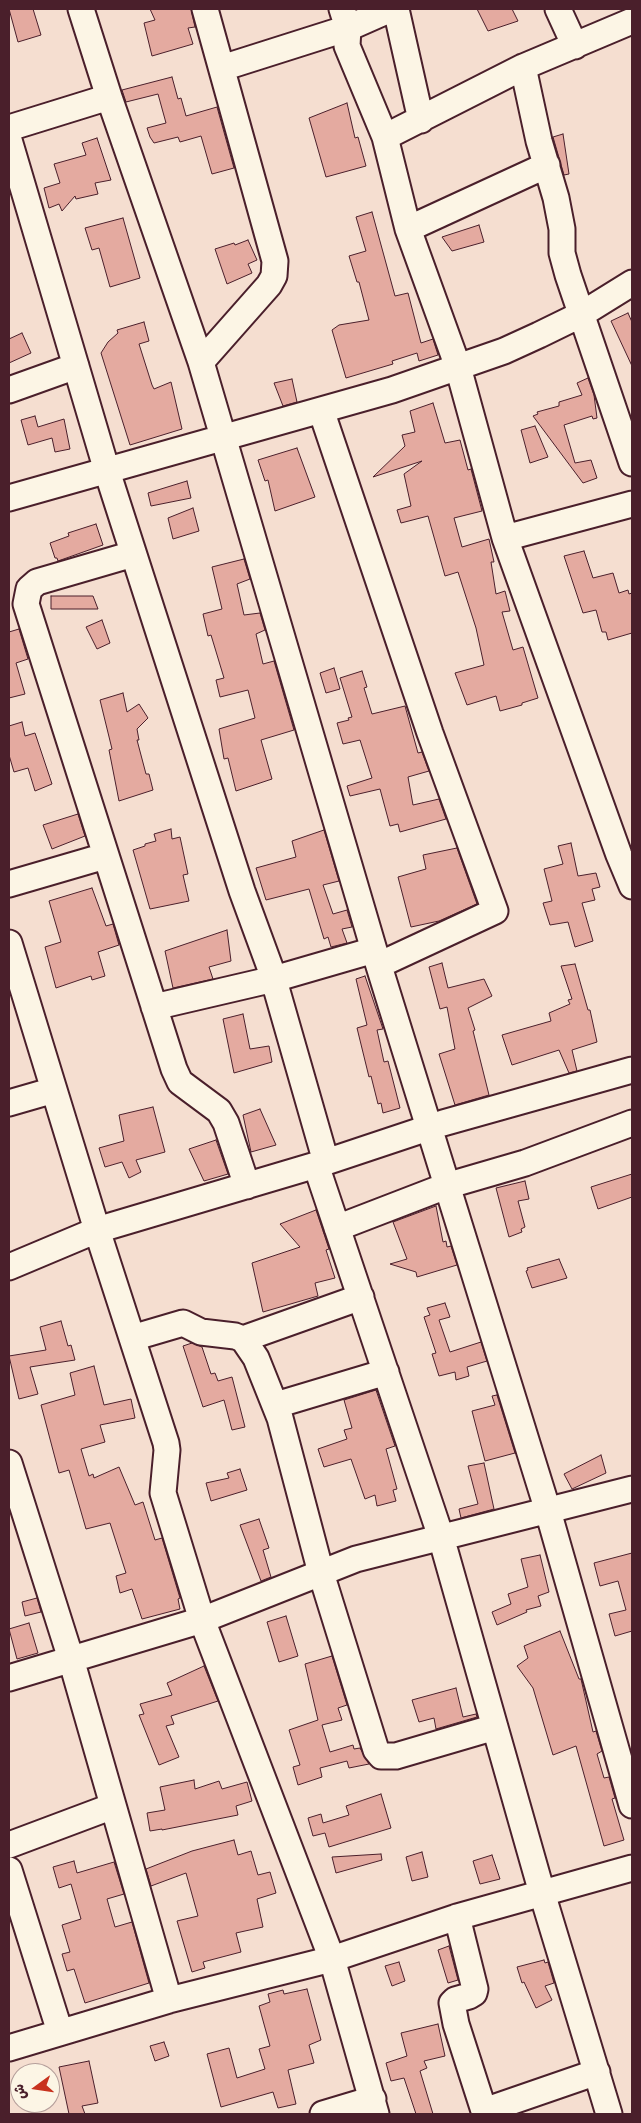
<!DOCTYPE html>
<html>
<head>
<meta charset="utf-8">
<style>
	body { margin:0 }
	#map { position:relative; width:641px; height:2123px; overflow:hidden; background:#f5ded0; font-family:Dekko,"Playpen Sans Arabic",sans-serif }
	canvas { display:block }
	.frame { position:absolute; inset:0; border:10px solid #4a1f2b; pointer-events:none }
	.north { position:absolute; left:10px; top:2063px; width:50px; height:50px; box-sizing:border-box; background:#fcf5e5; border:1px solid #b59f9b; border-radius:50%; rotate:256deg; font-size:14px; font-weight:700; line-height:20px; text-align:center; color:#4a1f2b }
	.north::after { content:''; display:block; margin:auto; width:18px; height:22px; background:#c8321e; clip-path:polygon(50% 0,100% 100%,50% 72%,0 100%) }
</style>
</head>
<body>
<div id="map">
<canvas width="641" height="2123"></canvas>
<div class="frame"></div>
<div class="north">ش</div>
</div>
<script>
const ctx = document.querySelector('canvas').getContext('2d');
ctx.lineJoin = 'round';
function fillPath(path, color) { ctx.fillStyle = color; ctx.fill(path, 'evenodd'); }
const shape = rows => new Path2D(rows.map(r => 'M' + r).join(''));
function trace(path, color, width, dash) { ctx.strokeStyle = color; ctx.lineWidth = width; ctx.lineCap = dash ? 'butt' : 'round'; ctx.setLineDash(dash || []); ctx.stroke(path); }
const building = shape([
	[9,9,33,9,41,35,18,42,9,9],
	[150,9,191,9,195,27,188,28,193,44,152,56,144,23,155,20,150,9],
	[477,9,512,9,518,21,488,31,477,9],
	[172,77,178,99,181,98,186,116,217,107,234,168,212,174,201,136,180,142,178,137,154,143,150,137,147,128,166,123,158,94,126,102,122,90,172,77],
	[347,103,355,138,358,137,366,166,326,177,309,118,347,103],
	[563,134,569,174,564,175,553,137,563,134],
	[97,138,111,180,95,183,98,194,76,199,75,196,62,211,59,204,49,208,44,188,60,183,54,164,86,155,82,143,97,138],
	[372,212,395,296,408,293,421,343,433,339,438,355,419,361,417,353,392,361,393,364,346,378,332,330,339,325,369,320,359,282,357,282,349,256,366,251,356,217,372,212],
	[123,218,140,278,110,287,99,248,92,250,85,228,123,218],
	[479,225,484,242,452,251,442,237,479,225],
	[248,240,257,260,248,264,252,273,227,284,215,249,234,243,235,245,248,240],
	[628,313,632,322,632,366,611,321,628,313],
	[144,322,149,341,139,344,152,385,154,389,171,382,182,429,130,445,101,353,108,342,118,333,117,330,144,322],
	[22,333,31,353,9,363,9,339,22,333],
	[588,378,594,395,597,418,593,419,592,416,564,425,575,463,591,460,597,478,583,483,533,416,538,414,537,412,559,406,559,402,582,395,577,383,588,378],
	[292,379,297,402,283,406,274,383,292,379],
	[433,403,445,443,460,440,468,470,471,469,482,511,454,518,462,547,489,539,494,562,491,562,496,594,505,591,510,611,502,612,513,650,523,647,538,698,522,703,522,705,500,711,496,696,467,705,455,673,484,665,476,628,458,572,445,576,428,516,401,523,397,510,411,506,404,474,422,461,373,477,405,446,402,435,415,432,410,411,433,403],
	[35,416,38,427,64,419,70,449,55,452,52,438,28,445,21,420,35,416],
	[535,426,548,457,530,463,521,430,535,426],
	[297,448,315,497,275,511,268,480,265,481,258,460,297,448],
	[187,481,191,498,151,506,148,493,187,481],
	[193,508,199,531,173,539,168,518,193,508],
	[96,524,103,545,58,561,57,558,55,558,50,543,69,536,68,533,96,524],
	[584,551,593,578,613,573,619,593,628,590,629,594,632,593,632,633,608,640,606,632,602,632,596,610,583,613,564,556,584,551],
	[244,559,250,579,237,584,244,615,260,613,265,630,256,634,263,664,274,661,294,730,261,740,272,779,236,791,228,758,224,759,219,729,255,718,248,690,220,697,216,680,224,678,211,635,208,636,203,614,222,609,212,567,244,559],
	[51,596,93,596,98,609,51,609,51,596],
	[102,620,110,643,97,649,86,627,102,620],
	[19,629,28,659,16,663,25,694,9,698,9,632,19,629],
	[334,668,340,689,326,693,320,673,334,668],
	[362,671,367,687,364,688,372,714,405,706,418,753,422,752,429,771,408,777,413,805,439,799,446,819,400,832,398,824,390,826,380,789,350,796,347,786,372,778,360,740,343,744,337,723,349,720,348,718,352,717,340,678,362,671],
	[123,693,127,712,139,704,148,718,137,729,139,740,137,740,146,774,149,774,153,790,119,801,109,750,112,749,100,700,123,693],
	[22,722,25,736,35,733,52,784,35,791,28,768,14,772,9,755,9,726,22,722],
	[78,814,85,836,52,849,43,825,78,814],
	[171,829,172,839,180,837,188,874,183,875,189,901,150,909,133,850,145,846,145,844,156,841,154,834,171,829],
	[324,830,339,881,323,885,333,914,347,910,352,927,342,929,347,943,331,947,328,937,324,939,309,889,266,900,256,868,296,857,292,841,324,830],
	[571,843,578,876,596,873,600,887,592,889,595,900,582,903,593,941,575,947,568,922,550,925,543,903,552,901,544,869,563,864,558,846,571,843],
	[457,848,477,904,439,921,411,927,398,877,426,869,423,855,457,848],
	[92,888,106,926,113,924,119,945,98,952,105,976,92,980,91,976,56,988,45,947,61,942,49,901,92,888],
	[227,930,231,961,209,967,213,979,173,988,165,951,227,930],
	[442,963,448,988,484,979,492,996,468,1008,475,1030,473,1031,489,1095,455,1105,439,1054,455,1049,447,1007,440,1009,429,967,442,963],
	[575,964,588,1010,590,1010,597,1042,572,1050,577,1071,569,1073,559,1050,512,1065,502,1035,551,1021,549,1013,570,1004,568,1000,572,999,561,966,575,964],
	[365,976,383,1029,377,1030,384,1062,388,1061,400,1108,383,1113,381,1103,378,1104,371,1076,369,1077,357,1028,367,1025,356,979,365,976],
	[243,1014,250,1049,269,1046,272,1062,234,1073,223,1019,243,1014],
	[153,1107,165,1152,136,1160,141,1172,129,1178,122,1162,105,1167,99,1148,124,1141,119,1115,153,1107],
	[260,1109,276,1145,251,1152,243,1115,260,1109],
	[216,1140,228,1174,204,1181,189,1149,216,1140],
	[632,1174,632,1197,598,1209,591,1187,632,1174],
	[525,1181,529,1199,518,1201,525,1227,521,1229,522,1232,509,1237,496,1188,525,1181],
	[436,1206,443,1242,446,1241,447,1247,451,1246,457,1265,417,1277,416,1272,390,1264,407,1259,393,1222,436,1206],
	[316,1210,329,1249,326,1250,335,1278,315,1283,318,1296,263,1312,252,1263,300,1247,280,1224,316,1210],
	[559,1259,567,1278,532,1288,526,1271,528,1270,527,1268,559,1259],
	[445,1303,450,1317,439,1320,450,1352,481,1342,487,1361,467,1367,469,1376,456,1380,455,1372,439,1376,432,1354,436,1353,424,1317,430,1315,427,1308,445,1303],
	[61,1321,68,1346,71,1345,75,1360,30,1367,38,1394,19,1399,9,1356,46,1350,40,1327,61,1321],
	[192,1343,202,1347,211,1374,215,1373,218,1381,232,1377,245,1427,232,1430,224,1400,203,1407,183,1346,192,1343],
	[94,1366,104,1405,131,1399,135,1418,100,1425,105,1442,81,1449,89,1476,93,1474,94,1478,119,1467,135,1505,143,1502,155,1540,162,1538,180,1598,178,1599,180,1609,142,1619,132,1589,120,1593,116,1576,126,1573,110,1523,86,1529,69,1470,59,1473,41,1405,75,1395,70,1373,94,1366],
	[376,1390,395,1446,386,1449,397,1489,393,1490,396,1501,377,1506,375,1495,365,1499,351,1459,324,1467,318,1449,347,1439,344,1430,352,1428,344,1400,376,1390],
	[497,1395,515,1453,485,1461,472,1411,495,1405,492,1396,497,1395],
	[601,1455,606,1473,572,1489,564,1474,601,1455],
	[484,1463,494,1509,461,1518,459,1509,478,1504,468,1466,484,1463],
	[240,1469,247,1490,211,1501,206,1483,229,1478,227,1473,240,1469],
	[259,1519,269,1548,263,1550,271,1577,261,1581,240,1525,259,1519],
	[632,1553,632,1631,615,1636,609,1614,626,1610,618,1581,600,1586,594,1563,632,1553],
	[540,1555,549,1592,538,1596,541,1606,526,1610,527,1612,497,1625,492,1612,511,1604,508,1594,528,1587,521,1559,540,1555],
	[37,1598,41,1612,25,1616,22,1602,37,1598],
	[286,1616,298,1656,279,1662,267,1622,286,1616],
	[29,1623,38,1653,17,1659,9,1629,29,1623],
	[560,1631,579,1679,581,1679,593,1732,596,1731,602,1751,597,1754,604,1778,609,1777,615,1798,612,1799,624,1840,604,1846,576,1746,553,1755,533,1688,517,1666,528,1658,524,1646,560,1631],
	[332,1656,347,1705,338,1708,342,1720,322,1725,330,1752,353,1745,354,1749,360,1748,369,1764,349,1768,347,1761,320,1768,322,1777,298,1785,293,1767,300,1765,289,1730,318,1720,305,1664,332,1656],
	[204,1666,218,1701,171,1716,174,1724,166,1726,179,1757,159,1765,139,1715,144,1714,140,1704,172,1695,167,1683,204,1666],
	[456,1688,463,1717,476,1714,477,1717,436,1729,434,1718,419,1722,412,1700,456,1688],
	[194,1780,195,1789,219,1781,222,1789,247,1782,252,1801,236,1806,238,1815,162,1830,162,1829,150,1831,147,1813,165,1810,160,1787,194,1780],
	[381,1794,391,1828,329,1847,325,1833,313,1836,308,1818,321,1814,323,1823,349,1815,346,1806,381,1794],
	[234,1840,238,1855,251,1851,258,1875,270,1872,276,1893,257,1899,263,1927,236,1933,241,1952,203,1962,205,1968,192,1972,177,1921,198,1916,186,1873,151,1886,146,1869,192,1851,234,1840],
	[422,1852,428,1877,412,1881,406,1857,422,1852],
	[381,1854,382,1860,336,1873,332,1857,381,1854],
	[492,1855,500,1879,480,1884,473,1861,492,1855],
	[74,1861,77,1873,114,1862,124,1894,107,1899,115,1927,132,1922,149,1983,85,2003,74,1969,67,1971,62,1954,70,1952,62,1925,81,1919,71,1884,59,1888,53,1867,74,1861],
	[449,1946,458,1980,448,1983,438,1950,449,1946],
	[544,1960,545,1963,548,1962,554,1983,545,1986,552,2000,536,2008,524,1982,522,1983,517,1967,544,1960],
	[399,1962,405,1981,392,1986,385,1966,399,1962],
	[307,1989,321,2040,309,2045,314,2063,288,2070,296,2104,278,2108,273,2092,221,2107,207,2054,229,2048,237,2078,265,2069,259,2049,270,2046,259,2006,270,2002,268,1994,283,1990,284,1994,307,1989],
	[438,2024,445,2056,424,2061,427,2068,420,2071,433,2114,416,2114,404,2078,391,2081,386,2063,407,2056,401,2033,438,2024],
	[164,2042,169,2056,155,2061,150,2046,164,2042],
	[89,2061,98,2103,82,2106,85,2114,69,2114,59,2067,89,2061]
]);
fillPath(building, '#e4aaa0');
trace(building, '#4a1f2b', 1);
const minor = shape([
	[81,9,109,97,201,362,374,950,548,1511,632,1805],
	[342,9,348,28,347,46,385,137,408,229,458,367,505,538,619,855,632,886],
	[396,9,421,120],
	[558,9,575,46],
	[523,67,539,141,556,198,562,229,562,253,568,275,632,463],
	[222,68,348,28,391,9],
	[9,128,109,97],
	[385,137,523,67,632,21],
	[9,140,107,471,242,891,271,970,326,1162],
	[408,229,547,165],
	[201,362,269,285,274,276,275,261,205,9],
	[9,390,76,366],
	[321,410,430,733,495,911,379,965],
	[9,498,392,390,458,367,504,351,539,335,582,314,632,283],
	[505,538,632,504],
	[133,554,37,582,29,589,26,604,174,1069,180,1082,219,1111,226,1123,247,1186],
	[9,884,105,856],
	[9,943,97,1230,166,1443,167,1450,163,1493,202,1620,332,1959,376,2114],
	[154,1007,274,979,374,950],
	[9,1103,54,1090],
	[316,1165,441,1537,542,1893,609,2114],
	[337,1228,446,1186,525,1163,632,1123],
	[9,1267,97,1230,326,1162,443,1123,632,1070],
	[132,1338,183,1323,201,1332,235,1336,243,1339,256,1358,280,1418,321,1573,376,1750,381,1756,396,1756,495,1727],
	[243,1339,361,1297],
	[276,1405,386,1372],
	[9,1463,71,1659,169,2000],
	[9,1678,202,1620,356,1559,632,1489],
	[9,1845,113,1806],
	[9,1870,60,2032],
	[457,1917,475,1989,474,1993,469,1996,455,2000,452,2003,456,2024,485,2114],
	[9,2048,169,2000,332,1959,457,1917,632,1868],
	[484,2111,597,2072],
	[323,2114,373,2099]
]);
trace(minor, '#4a1f2b', 29);
trace(minor, '#fcf5e5', 25);
</script>
</body>
</html>
